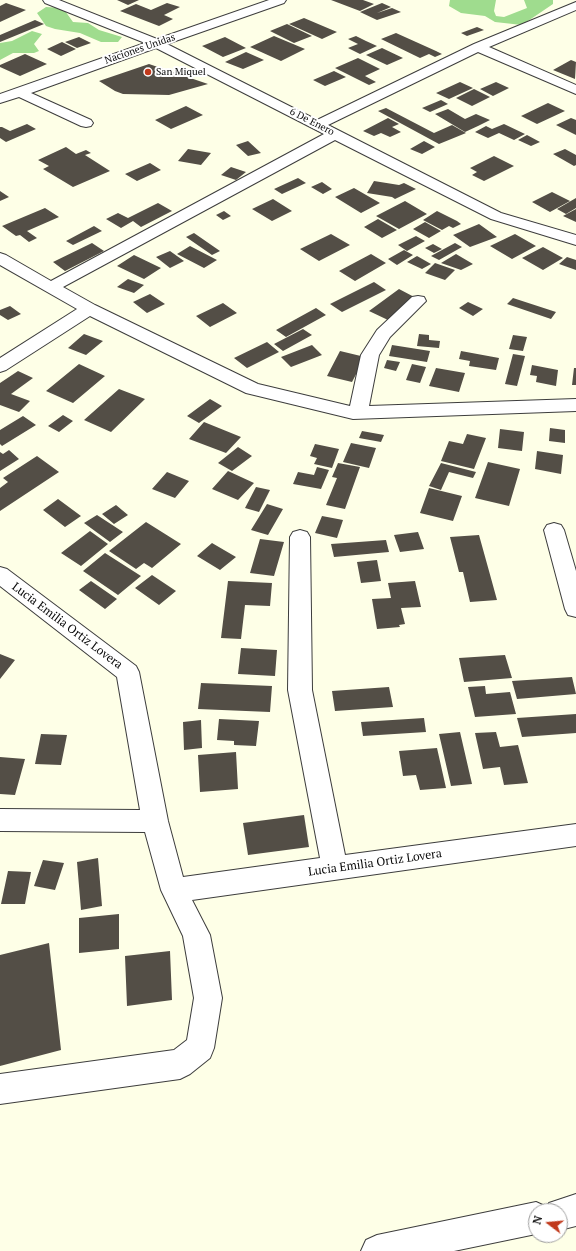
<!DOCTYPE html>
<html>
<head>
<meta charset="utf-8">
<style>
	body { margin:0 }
	#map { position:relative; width:576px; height:1251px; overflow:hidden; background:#feffe7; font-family:"PT Serif",serif }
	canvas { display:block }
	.north { position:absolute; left:528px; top:1203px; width:40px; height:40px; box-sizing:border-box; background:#fff; border:1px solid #9d9d9d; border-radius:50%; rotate:286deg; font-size:11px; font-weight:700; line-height:16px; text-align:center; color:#0a0a0a }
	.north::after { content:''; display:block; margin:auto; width:14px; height:18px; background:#c1391b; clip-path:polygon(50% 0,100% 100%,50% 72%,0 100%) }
</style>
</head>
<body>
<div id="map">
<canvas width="576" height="1251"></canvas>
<div class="north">N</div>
</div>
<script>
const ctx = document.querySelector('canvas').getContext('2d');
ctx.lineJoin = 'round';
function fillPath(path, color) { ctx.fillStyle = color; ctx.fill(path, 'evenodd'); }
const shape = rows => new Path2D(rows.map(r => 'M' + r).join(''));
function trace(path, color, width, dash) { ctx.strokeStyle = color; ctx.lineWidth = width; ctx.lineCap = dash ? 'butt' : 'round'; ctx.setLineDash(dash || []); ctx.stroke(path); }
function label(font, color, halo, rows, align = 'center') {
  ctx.font = font + ' "PT Serif",serif'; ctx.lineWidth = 4; ctx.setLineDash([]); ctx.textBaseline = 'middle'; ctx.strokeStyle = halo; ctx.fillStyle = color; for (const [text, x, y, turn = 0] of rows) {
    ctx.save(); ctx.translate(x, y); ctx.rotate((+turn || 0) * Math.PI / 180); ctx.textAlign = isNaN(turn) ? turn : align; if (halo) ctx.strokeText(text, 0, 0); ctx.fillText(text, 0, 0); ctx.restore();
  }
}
fillPath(shape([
	[450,0,496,0,494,11,496,16,504,17,527,8,524,0,553,0,553,4,522,25,495,22,485,16,461,13,449,6],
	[46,7,63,8,73,22,88,23,99,30,122,37,118,42,101,42,80,33,55,29,46,26,37,13],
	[32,31,42,34,34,44,39,51,34,53,13,53,0,60,0,43,12,41]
]), '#9fdc8e');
fillPath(shape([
	[117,0,139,0,128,5],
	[331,0,363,0,374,4,360,11],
	[6,3,26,10,0,22,0,6],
	[167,3,180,7,164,15,173,19,159,26,120,11,136,4,151,10],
	[382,3,391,7,377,13,392,8,401,12,377,20,360,12],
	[304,18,337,32,322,39,289,24],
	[35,20,44,24,0,42,0,35],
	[287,24,312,36,294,43,270,31],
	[477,27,484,30,467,36,461,33],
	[396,33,436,51,442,54,435,57,429,54,420,58,381,39],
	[274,36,305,49,281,61,250,47],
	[356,36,366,41,377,46,360,54,348,48,358,44,348,39],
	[79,37,91,43,77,48,65,42],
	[225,37,246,48,223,57,202,46],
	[62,42,76,49,61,56,47,49],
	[382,48,403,58,387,65,366,55],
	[246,52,264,60,243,69,225,62],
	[25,54,47,64,20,76,0,67,0,65],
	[358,58,380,69,365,76,376,82,369,85,335,68],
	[571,60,576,62,575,79,553,70],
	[149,64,208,84,169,95,123,94,115,91,99,81],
	[334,71,346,77,325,86,313,80],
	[460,82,473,88,449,99,436,93],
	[496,82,509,88,493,96,480,89],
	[474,89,490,97,472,106,456,98],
	[441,100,448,104,430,112,422,108],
	[548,103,565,111,537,124,521,116],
	[186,106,203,115,171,129,155,120],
	[386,108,434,133,452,125,466,133,439,144,378,111],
	[448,109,465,119,476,114,490,120,478,126,470,121,478,126,465,132,435,114],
	[388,118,399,124,392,127,401,132,390,137,381,133,374,136,363,131],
	[571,118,576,120,576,135,556,125],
	[27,124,36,129,6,142,0,138,0,127,2,127,10,131],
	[504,124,525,134,514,140,499,133,488,138,475,132,486,126,492,129],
	[527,135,540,142,531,146,518,140],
	[248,141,261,153,248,156,236,145],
	[424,141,435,147,422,154,410,149],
	[66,147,76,154,86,150,91,153,85,155,110,171,73,187,43,169,49,166,38,160],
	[188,149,211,153,201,165,178,161],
	[565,149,576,155,576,165,574,166,553,154],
	[494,156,514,166,484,181,472,175,477,172,470,168],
	[150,163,161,170,137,181,125,174],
	[231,167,246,172,236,180,221,175],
	[298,178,306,183,282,194,274,189],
	[374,181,399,185,404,183,416,189,395,199,392,197,367,193],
	[322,182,332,189,323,194,311,187],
	[354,188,380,203,361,213,335,197],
	[0,191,9,197,0,201],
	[552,192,570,201,550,212,532,202],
	[576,198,576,208,566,214,557,209],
	[273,199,292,211,272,221,252,209],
	[405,201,427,214,399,229,376,216],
	[158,203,172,211,141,227,133,221,121,228,106,219,118,213,128,218],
	[45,208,59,217,27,231,37,238,29,242,20,235,16,236,2,226],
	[576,209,576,222,563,216],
	[224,211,231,216,223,220,216,215],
	[437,211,457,221,461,224,453,228,449,226,442,230,423,220],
	[378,219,397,230,382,238,364,227],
	[425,222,441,231,429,238,413,229],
	[479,224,497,237,470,247,453,235],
	[94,226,102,231,73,245,66,241],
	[194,233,220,251,212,255,186,237],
	[331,234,350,245,319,261,300,249],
	[515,234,536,246,512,259,490,246],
	[416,236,425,241,407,251,398,245],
	[92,243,104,251,65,271,53,262],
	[455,243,462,247,439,260,431,256],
	[433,244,442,249,434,253,425,248],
	[190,246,217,260,204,268,177,254],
	[543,247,563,258,543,270,522,258],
	[404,250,413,255,397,265,388,259],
	[170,251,184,261,170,268,156,257],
	[371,254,386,263,355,281,339,271],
	[456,254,473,264,461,270,441,263],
	[134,255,161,268,144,279,117,266],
	[417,256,431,264,422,269,407,262],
	[567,257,576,260,576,270,559,264],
	[435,263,455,270,445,280,425,273],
	[128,279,144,285,134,293,117,287],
	[374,282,386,290,342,312,330,304],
	[399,289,418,299,388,320,369,311],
	[150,294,165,304,147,313,133,302],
	[513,298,556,312,551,319,507,304],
	[468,302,483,309,473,316,459,308],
	[223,303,237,313,210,327,196,316],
	[10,306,21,314,8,320,0,315,0,310],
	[316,308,326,315,286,337,276,330],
	[303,329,312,335,283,351,274,344],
	[84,334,103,341,86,355,68,348],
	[419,334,429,335,429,340,440,341,439,348,417,346],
	[513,335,527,337,523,351,509,349],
	[267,342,279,352,247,368,234,358],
	[312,345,322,355,291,367,281,357],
	[392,345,430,351,427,362,389,356],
	[340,351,365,357,352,382,327,376],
	[461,351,499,358,496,370,469,366,470,361,459,359],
	[513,354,525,356,517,386,505,384],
	[387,360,400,362,396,371,384,368],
	[79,364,105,376,73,403,46,391],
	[412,364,426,367,420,383,406,380],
	[532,365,558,370,556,386,536,382,537,376,530,375],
	[436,368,465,373,459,392,429,386],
	[574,368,576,368,576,385,572,385],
	[18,371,33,378,11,394,30,401,19,412,0,405,0,383],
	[119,389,145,399,111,432,84,420],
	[210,399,222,406,199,423,187,416],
	[63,415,73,421,59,432,48,426],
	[23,416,36,425,2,446,0,444,0,430],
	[204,422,241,437,226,453,189,439],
	[550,428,565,430,565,443,549,441],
	[500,429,524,432,522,451,498,448],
	[362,431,384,435,381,442,359,438],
	[467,434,486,438,474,469,441,461,449,441,463,444],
	[351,443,376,448,369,468,343,462],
	[315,444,339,449,332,468,314,464,317,458,310,456],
	[238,447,252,456,232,471,218,463],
	[9,450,19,459,0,471,0,452,3,454],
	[537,451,563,455,561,474,535,469],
	[37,456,59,472,0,511,0,488,8,482,3,478],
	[488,462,520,469,509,506,475,498],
	[338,463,360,467,345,509,326,505,337,478,332,477],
	[441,463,476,472,473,478,449,472,441,490,429,486],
	[317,467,329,470,321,489,293,484,298,472,314,475],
	[228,471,254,483,238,500,212,489],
	[167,472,189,481,175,498,152,489],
	[256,487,270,490,259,512,245,508],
	[429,488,462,496,453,521,420,513],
	[58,499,81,516,65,527,43,510],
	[267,504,283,509,268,535,251,530],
	[116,505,128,515,114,524,102,514],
	[97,515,123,532,110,542,84,523],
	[322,516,343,520,337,538,315,533],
	[146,522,181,544,152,568,144,563,136,569,109,551],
	[90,531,108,544,81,566,61,553],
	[418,532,424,549,400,552,394,535],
	[479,535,489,571,497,600,470,602,463,572,459,572,450,537],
	[260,539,284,542,274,576,250,573],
	[386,540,389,552,334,557,331,544],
	[212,543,236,557,220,570,197,556],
	[105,553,141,576,118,595,83,571],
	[377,560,381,581,361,583,357,562],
	[152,575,176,591,159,605,135,588],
	[91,581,117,599,105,609,79,590],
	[228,581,272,583,270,606,245,605,241,639,221,638],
	[415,581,421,607,401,608,405,624,399,625,400,627,377,629,372,599,391,598,388,583],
	[241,648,277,650,275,676,238,674],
	[0,654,15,660,0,679],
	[505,655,512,678,464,682,459,658],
	[572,677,576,694,517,699,512,681],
	[201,683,272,686,270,712,198,709],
	[485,686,486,694,510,692,516,714,475,717,468,687],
	[389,687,393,707,335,711,332,691],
	[576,714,576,733,522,737,517,718],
	[424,718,426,732,363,736,361,722],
	[219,719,259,721,256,746,234,745,234,741,217,740],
	[201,720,202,748,184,750,183,722],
	[460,732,472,784,451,786,439,734],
	[496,732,500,747,518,745,528,783,504,785,500,767,483,769,475,733],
	[41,734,67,735,61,765,35,764],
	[437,748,446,788,420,790,416,775,403,776,399,751],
	[236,752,238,789,200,792,198,755],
	[0,757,25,759,15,795,0,794],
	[304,815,309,847,248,855,243,823],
	[98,858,102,906,81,910,77,862],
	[43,860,64,863,55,890,34,886],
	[8,871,31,872,25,904,1,904],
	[119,914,119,949,79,953,79,918],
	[49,943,61,1050,0,1066,0,955],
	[170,951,172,1000,127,1006,125,956]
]), '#534e46');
const minor = shape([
	[43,0,59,0,157,39,269,0,286,0,284,3,167,44,317,120,474,44,576,2,576,10,489,47,576,85,576,94,478,52,328,125,501,213,576,235,576,245,491,219,335,140,63,287,95,305,258,384,350,406,361,355,377,330,412,297,418,296,424,297,426,301,390,337,379,355,369,406,576,399,576,411,353,419,246,393,90,316,6,370,0,372,0,358,77,309,0,265,0,253,6,255,51,281,324,134,156,48,31,93,91,120,93,123,91,126,86,127,81,126,19,97,0,103,0,94,145,43,45,3,43,0],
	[554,523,561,525,564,530,576,571,576,617,568,615,565,609,544,530,547,525,554,523],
	[300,530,307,532,310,537,312,690,345,855,576,824,576,846,192,900,210,935,222,998,214,1048,210,1058,190,1074,180,1079,0,1104,0,1074,174,1050,187,1040,194,998,183,936,161,890,145,832,0,831,0,809,140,810,117,677,0,586,0,567,7,569,136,666,139,672,168,821,183,877,320,858,288,690,290,537,293,532,300,530],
	[576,1194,576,1226,560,1230,560,1211,536,1211,536,1234,454,1251,361,1251,366,1240,377,1235,536,1202,547,1207,549,1203,576,1194]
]);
trace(minor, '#3d3d3d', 2);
fillPath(minor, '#fff');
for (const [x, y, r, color] of [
	[148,72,4,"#c1391b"]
]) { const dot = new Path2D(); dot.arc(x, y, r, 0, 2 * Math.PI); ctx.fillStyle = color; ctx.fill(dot); trace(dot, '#fff', 1.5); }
label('10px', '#0a0a0a', '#fff', [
	["Naciones Unidas",140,49,-19],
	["6 De Enero",312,122,27]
]);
label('10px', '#0a0a0a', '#fff', [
	["San Miquel",156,72]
], 'left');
label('12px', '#0a0a0a', '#fff', [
	["Lucia Emilia Ortiz Lovera",67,626,37],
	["Lucia Emilia Ortiz Lovera",375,863,-8]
]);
</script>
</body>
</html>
